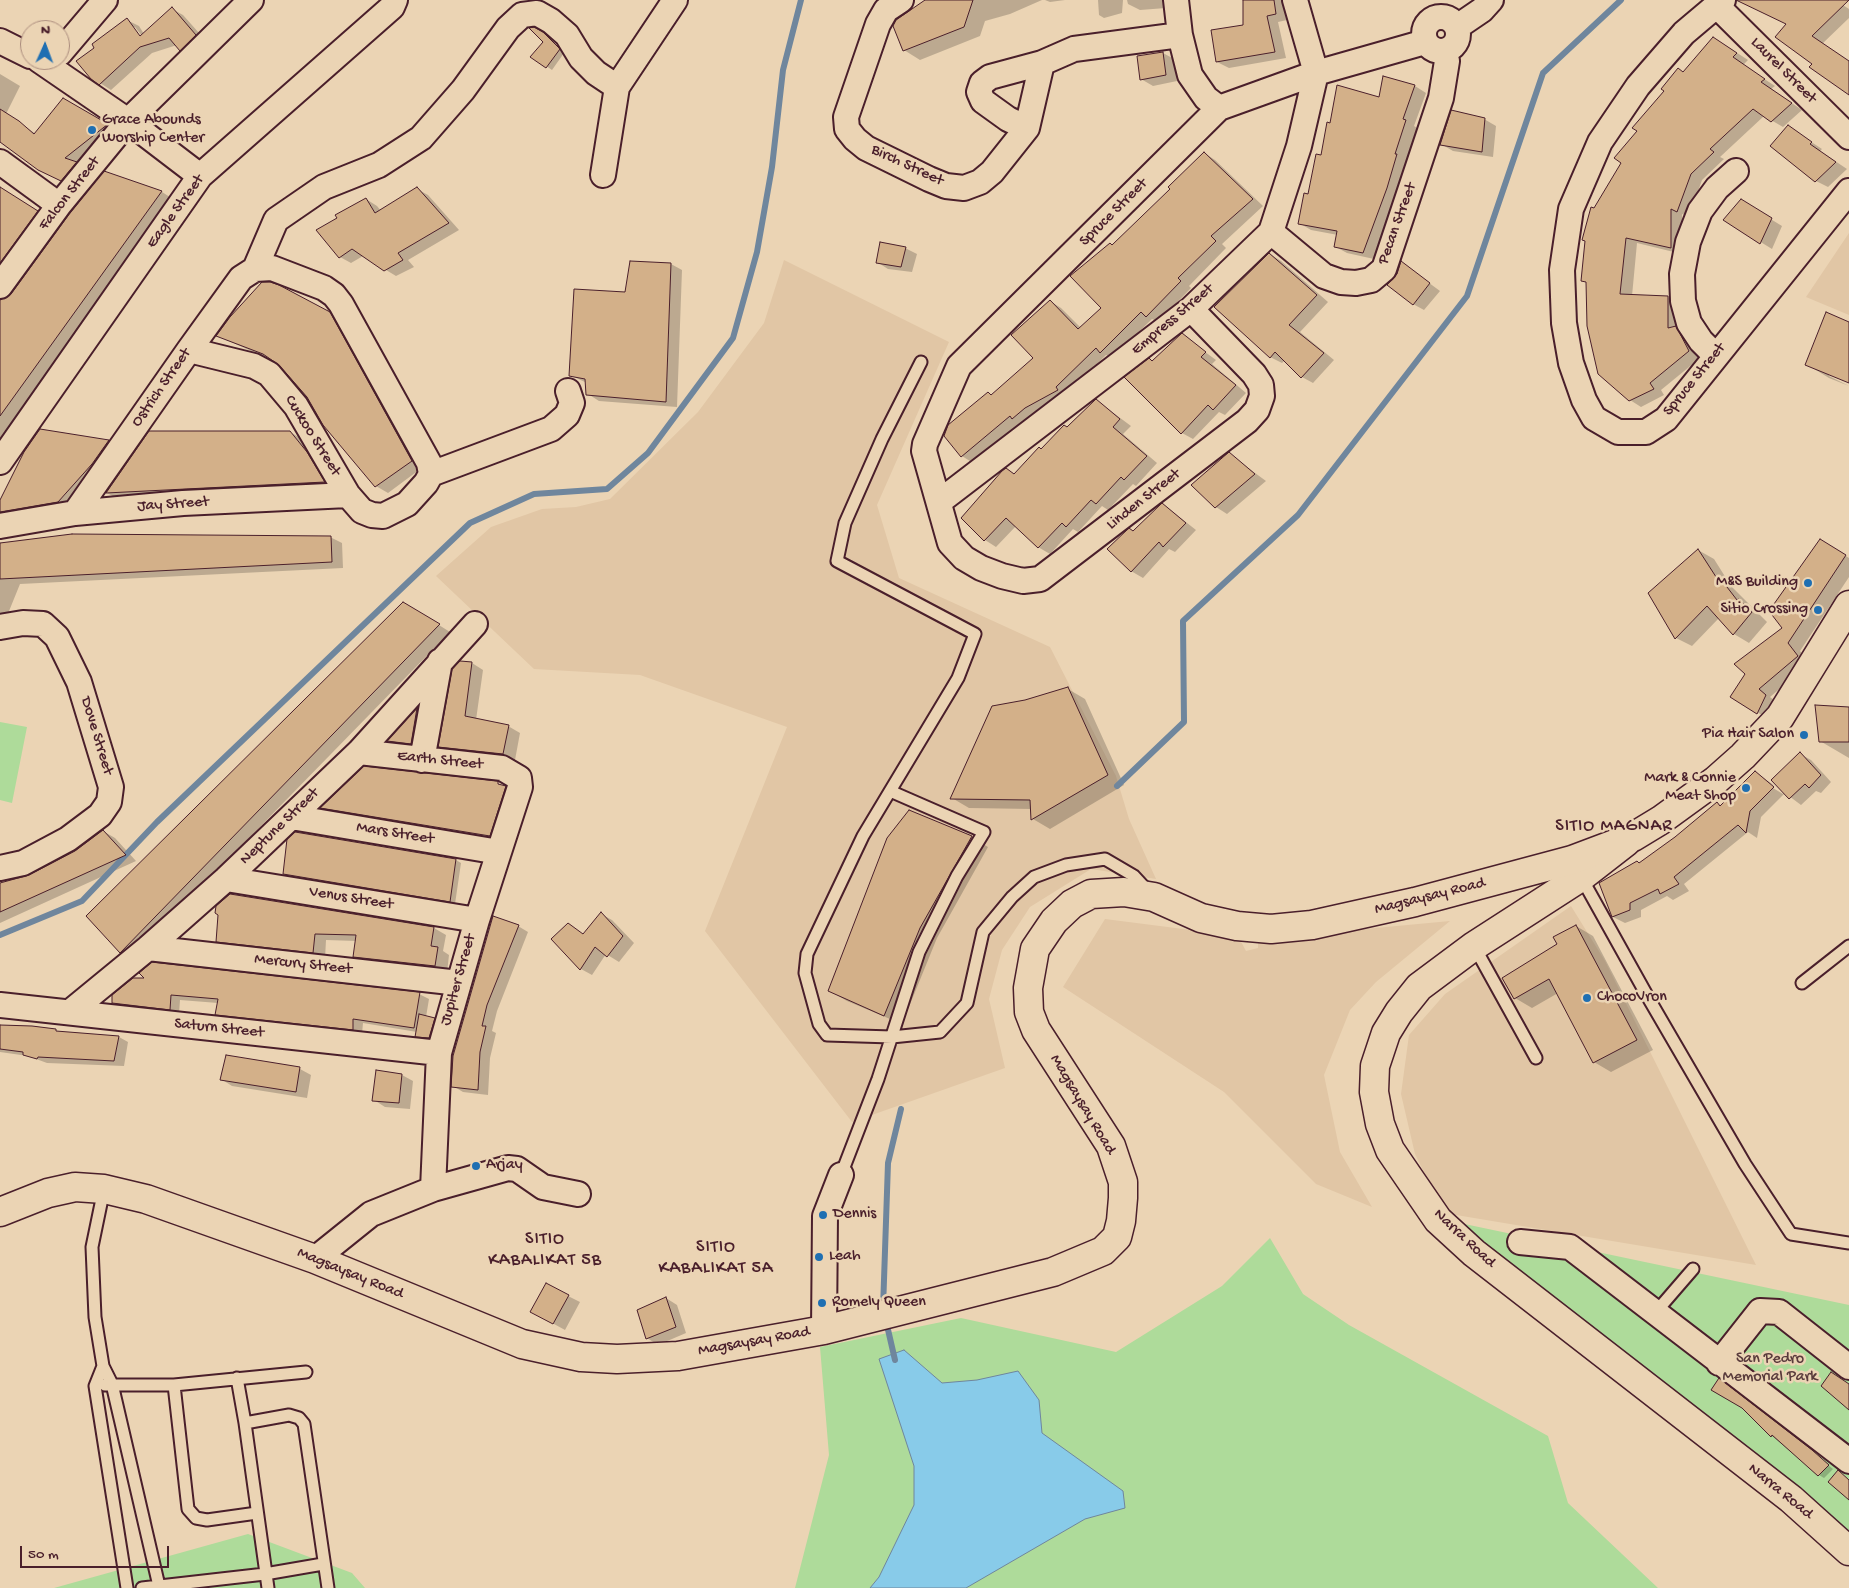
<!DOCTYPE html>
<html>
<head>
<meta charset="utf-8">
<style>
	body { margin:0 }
	#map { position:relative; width:1849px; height:1588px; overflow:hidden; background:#ebd4b4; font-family:"Gochi Hand",sans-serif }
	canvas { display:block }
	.north { position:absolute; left:20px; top:20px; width:50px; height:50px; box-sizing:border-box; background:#ebd4b4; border:1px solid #ab8c7d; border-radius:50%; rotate:2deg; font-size:14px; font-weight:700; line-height:20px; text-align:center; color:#4a1f2b }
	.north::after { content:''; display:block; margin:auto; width:18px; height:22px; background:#1f6fb2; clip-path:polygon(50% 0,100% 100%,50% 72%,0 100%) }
	.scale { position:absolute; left:20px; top:1546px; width:149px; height:22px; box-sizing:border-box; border:2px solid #4a1f2b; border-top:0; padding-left:6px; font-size:15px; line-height:18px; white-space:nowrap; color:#4a1f2b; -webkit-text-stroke:4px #ebd4b4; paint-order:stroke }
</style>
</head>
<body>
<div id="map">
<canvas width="1849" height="1588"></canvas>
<div class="north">N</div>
<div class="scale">50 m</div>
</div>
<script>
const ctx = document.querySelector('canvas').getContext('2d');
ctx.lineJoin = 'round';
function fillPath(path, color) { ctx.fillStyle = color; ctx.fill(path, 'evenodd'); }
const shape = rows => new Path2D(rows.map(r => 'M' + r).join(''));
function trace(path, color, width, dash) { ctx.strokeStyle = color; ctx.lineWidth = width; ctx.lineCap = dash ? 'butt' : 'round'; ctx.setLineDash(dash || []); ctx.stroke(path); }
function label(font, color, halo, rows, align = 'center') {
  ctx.font = font + ' "Gochi Hand",sans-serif'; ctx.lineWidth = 5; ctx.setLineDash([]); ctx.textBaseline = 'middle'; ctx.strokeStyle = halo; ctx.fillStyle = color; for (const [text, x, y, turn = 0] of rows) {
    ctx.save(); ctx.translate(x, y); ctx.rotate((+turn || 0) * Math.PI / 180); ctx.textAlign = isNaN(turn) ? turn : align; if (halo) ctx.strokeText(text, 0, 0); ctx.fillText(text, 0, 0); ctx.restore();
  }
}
fillPath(shape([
	[1849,233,1849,315,1806,297],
	[784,260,949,342,877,505,899,578,1050,647,1116,776,1129,819,1156,879,1091,869,1030,907,1002,950,989,999,1005,1068,852,1122,705,931,787,727,640,675,534,669,436,576,491,527,542,509,576,507,610,499,698,412,764,323],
	[1571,906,1605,961,1756,1265,1444,1213,1415,1154,1401,1094,1409,1035,1445,994],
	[1105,919,1238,936,1246,951,1258,948,1258,939,1450,921,1376,982,1350,1010,1324,1075,1340,1152,1372,1207,1316,1184,1224,1092,1063,987]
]), '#e1c6a5');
fillPath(shape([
	[0,722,27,727,12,803,0,800],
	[1455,1222,1849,1305,1849,1534],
	[1270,1238,1303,1294,1349,1325,1548,1436,1568,1503,1658,1588,795,1588,829,1455,820,1347,961,1318,1116,1352,1222,1286],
	[248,1534,352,1573,365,1588,54,1588]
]), '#aedb9a');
const water = shape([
	[904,1350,942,1383,977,1380,1018,1371,1039,1400,1042,1433,1123,1491,1125,1508,1085,1519,966,1588,870,1588,879,1577,914,1505,914,1466,879,1359,904,1350]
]);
fillPath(water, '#88cbe9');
trace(water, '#6f869d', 1);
fillPath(shape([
	[927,0,1042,0,1010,14,985,21,980,36,920,60,904,50,897,20],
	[1045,0,1065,0,1050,2],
	[1098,0,1123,0,1122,13,1104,18,1099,15],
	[1127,0,1164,0,1166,8,1140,10,1128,4],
	[1244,0,1283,0,1287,20,1278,22,1286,58,1229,68,1217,62,1244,26],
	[1754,0,1835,0,1849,9,1849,18,1822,44,1849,61,1849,93,1814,63,1787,24,1751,6],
	[172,9,183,15,207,42,192,56,177,45,152,53,111,90,100,83,127,20,139,26,144,34],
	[132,27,135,27,145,40,143,42],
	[534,29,548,37,564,53,552,70,532,56,545,42],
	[1725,45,1748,60,1743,65,1775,86,1771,89,1802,110,1783,127,1764,116,1720,157,1724,159,1702,180,1689,217,1682,214,1682,254,1637,243,1632,296,1668,297,1679,304,1679,329,1687,334,1700,358,1661,390,1664,395,1641,407,1630,400,1587,283,1582,280,1594,210,1684,73],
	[1163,53,1174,59,1177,81,1153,86,1141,79],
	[0,74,20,86,6,114,36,134,64,100,118,131,77,163,87,169,72,187,51,176,0,141],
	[1384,78,1415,86,1426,93,1414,126,1417,128,1388,223,1374,259,1347,253,1336,247,1338,235,1311,230,1299,223,1331,124,1380,98],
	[1484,119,1496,126,1493,157,1453,151,1441,144],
	[1799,134,1822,149,1820,151,1847,169,1828,187,1816,181],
	[1204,153,1215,160,1263,206,1222,244,1226,248,1189,286,1191,288,1158,322,1152,319,1112,358,1106,355,1067,394,1024,425,1021,423,973,463,962,456,989,394,992,396,1035,358,1050,301,1061,308,1081,328,1102,308,1112,245,1172,189],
	[105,173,162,192,173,199,0,438,0,301,12,295],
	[0,188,48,218,0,285],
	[417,189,428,195,459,230,408,260,414,267,396,276,363,256,351,263,340,257,366,199,377,206,381,211],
	[1741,201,1782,226,1772,249,1725,220],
	[905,248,917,254,912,272,888,269,877,262],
	[1270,254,1281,261,1328,302,1300,332,1334,360,1313,383,1302,377,1285,360,1282,363,1270,357],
	[1402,263,1440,291,1424,310,1413,304,1398,274],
	[671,264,682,270,677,407,599,401,588,394,587,383,570,375,627,293],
	[329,313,341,320,423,467,388,493,376,486,280,364,218,336],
	[1849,323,1849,382,1829,374,1829,376,1849,386,1829,378,1806,364],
	[1182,335,1216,360,1212,364,1246,393,1225,415,1219,412,1193,439,1182,433,1153,362],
	[1096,400,1131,426,1123,434,1157,463,1136,486,1133,484,1108,510,1102,506,1078,532,1073,529,1050,554,1038,547,1016,526,996,547,985,540,962,518,1006,469,1015,474,1068,428],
	[40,430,109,441,120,448,70,508,0,514,0,503],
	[150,432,290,432,302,439,335,488,118,499,107,493],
	[1229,454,1266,481,1227,514,1216,507],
	[1163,504,1196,530,1175,552,1169,549,1143,578,1131,571,1134,532],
	[330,537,342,543,343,568,20,584,5,621,0,622,0,544],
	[1833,548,1849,558,1849,577,1800,651,1810,663,1770,697,1778,703,1770,720,1731,696,1783,628],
	[1698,550,1714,559,1731,586,1767,622,1749,643,1734,634,1719,618,1692,646,1676,638,1650,593],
	[415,610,450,632,132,958,121,952,88,916],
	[472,663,483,670,476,720,508,726,520,733,515,760,451,753,440,746],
	[1068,689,1085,699,1124,785,1050,829,1033,819,1032,809,969,808,952,798,1025,701],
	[1849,708,1849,758,1820,741],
	[418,710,428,716,422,750,400,747,389,741],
	[1800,754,1811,760,1831,782,1821,793,1816,791,1801,805,1785,793,1761,817,1757,838,1748,832,1684,884,1689,891,1673,900,1667,896,1641,910,1641,917,1625,923,1613,917,1601,883,1640,864,1676,838,1717,803,1721,806,1755,772,1775,786,1769,783,1768,785,1783,794],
	[497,783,517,794,501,842,333,814,322,808],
	[103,831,115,838,136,861,0,923,0,884,16,882,75,852],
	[296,833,456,860,461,863,455,904,289,877,284,874],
	[971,837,988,847,937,938,902,1024,847,1001,830,991],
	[231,895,434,928,446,935,443,951,449,955,447,973,367,964,355,957,357,941,326,940,325,959,229,948,217,941],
	[601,914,612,920,634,943,619,962,606,954,592,975,581,969,553,939,568,925,584,935],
	[518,926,528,932,497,1011,492,1031,496,1033,490,1058,488,1095,463,1092,453,1086],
	[1576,926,1593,936,1653,1050,1611,1072,1594,1062,1558,993,1532,1008,1515,998],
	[133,979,419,994,429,999,426,1017,446,1025,440,1044,427,1042,416,1036,417,1032,363,1023,362,1034,225,1020,216,1014,218,1003,180,1000,179,1014,123,1008,113,1003],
	[0,1026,119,1037,128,1042,124,1066,47,1063,28,1056,0,1052],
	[227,1057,300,1069,311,1075,307,1098,232,1086,221,1079],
	[378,1071,402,1075,413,1081,410,1109,385,1107,374,1100],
	[568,1296,580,1302,565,1330,543,1318],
	[666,1298,677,1305,686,1333,658,1345,647,1338],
	[1724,1383,1833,1469,1824,1478,1819,1475,1772,1436,1743,1407]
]), '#0003');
trace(shape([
	[1117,786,1184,722,1183,621,1298,515,1467,296,1543,73,1621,0],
	[0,935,82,901,157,822,470,523,534,494,607,489,648,453,733,338,757,252,772,167,783,70,801,0],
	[883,1309,888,1163,901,1109],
	[886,1321,895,1360]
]), '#6f869d', 6);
const building = shape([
	[925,0,973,0,964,27,903,51,893,26,896,20,925,0],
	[1243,0,1274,0,1276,14,1267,16,1275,52,1216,62,1211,30,1243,25,1243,0],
	[1736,0,1849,0,1812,36,1849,61,1849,95,1809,67,1812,64,1775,37,1786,24,1736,0],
	[172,7,196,35,180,51,169,38,140,47,99,85,91,79,76,61,94,48,92,44,127,18,140,36,172,7],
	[534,27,543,32,560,49,546,68,530,57,543,42,529,28,534,27],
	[1713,37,1737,53,1733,57,1765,79,1761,82,1792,103,1771,122,1753,109,1710,149,1714,152,1691,174,1677,212,1671,209,1671,248,1626,238,1620,294,1668,296,1668,328,1676,326,1689,351,1650,383,1654,389,1629,401,1598,374,1587,326,1586,282,1581,281,1585,241,1582,240,1591,207,1594,208,1621,163,1614,158,1637,131,1632,128,1664,91,1661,89,1678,68,1683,72,1713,37],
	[1163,52,1166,75,1140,80,1137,56,1163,52],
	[1383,76,1415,85,1403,119,1406,120,1395,154,1397,154,1387,188,1363,253,1334,247,1337,231,1298,224,1304,193,1308,194,1316,154,1321,155,1327,122,1330,123,1337,85,1379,97,1383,76],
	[63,98,108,124,65,158,77,162,61,181,38,170,0,142,0,109,19,121,34,134,63,98],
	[1451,110,1485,118,1482,152,1440,145,1451,110],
	[1788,125,1812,142,1810,144,1836,162,1815,182,1770,146,1788,125],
	[1204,152,1253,199,1211,236,1216,241,1178,278,1181,281,1146,317,1141,312,1100,353,1096,348,1056,387,1058,390,1025,408,1012,419,1010,416,961,457,944,436,948,425,988,392,991,395,1033,358,1011,335,1050,300,1078,329,1101,308,1070,276,1110,243,1112,245,1170,189,1168,187,1204,152],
	[104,171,162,191,0,416,0,300,11,294,70,213,104,171],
	[0,187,38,211,0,263,0,187],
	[417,187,449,223,398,253,403,260,384,271,352,249,339,258,316,230,337,218,335,215,366,198,375,213,417,187],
	[1741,199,1772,218,1760,244,1723,220,1741,199],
	[880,242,906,247,901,267,876,263,880,242],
	[1269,253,1317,295,1289,325,1324,353,1301,378,1275,352,1270,358,1214,307,1269,253],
	[630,261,671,263,666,402,586,395,585,379,569,376,574,289,625,292,630,261],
	[1401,261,1430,283,1413,305,1387,285,1397,274,1401,261],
	[262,282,270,282,279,285,330,312,412,461,375,487,323,425,307,397,279,365,263,354,216,336,230,317,262,282],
	[1826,312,1849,322,1849,383,1805,365,1826,312],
	[1182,333,1206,352,1201,357,1236,385,1213,410,1208,405,1181,434,1124,377,1149,358,1152,361,1182,333],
	[1096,399,1120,419,1113,427,1147,456,1124,480,1121,477,1096,504,1091,500,1066,527,1062,523,1038,548,1006,518,984,541,961,518,1002,471,1006,468,1014,474,1039,447,1041,449,1064,425,1067,427,1096,399],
	[40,429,109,440,92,464,58,502,0,512,0,500,24,452,40,429],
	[149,431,290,431,307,452,325,482,106,493,149,431],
	[1229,452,1255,474,1215,508,1191,485,1229,452],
	[1162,503,1186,523,1163,547,1159,542,1131,572,1107,549,1129,528,1133,531,1162,503],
	[72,534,331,536,332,562,0,579,0,543,72,534],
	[1820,539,1846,555,1788,643,1798,656,1759,689,1766,695,1757,714,1730,697,1745,674,1734,664,1782,628,1769,611,1820,539],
	[1698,549,1718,580,1720,578,1737,600,1739,599,1752,612,1733,635,1707,606,1675,639,1648,593,1698,549],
	[403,602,440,624,120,953,86,916,403,602],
	[460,661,472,662,465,716,509,725,503,754,438,747,452,669,460,661],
	[1068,687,1108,775,1031,820,1030,800,950,799,992,706,1025,700,1068,687],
	[1815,705,1849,707,1849,742,1819,742,1815,705],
	[417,708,411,744,387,741,417,708],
	[1800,752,1821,775,1809,788,1805,784,1789,799,1771,780,1800,752],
	[364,766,498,781,498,784,506,786,490,836,320,808,364,766],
	[1755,771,1774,787,1750,811,1746,833,1738,825,1674,877,1679,884,1660,894,1658,889,1630,903,1630,910,1612,917,1599,883,1637,861,1639,863,1675,837,1717,802,1720,806,1755,771],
	[909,810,972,836,920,928,884,1016,828,991,887,838,909,810],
	[103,830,126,855,0,912,0,883,29,875,75,851,103,830],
	[295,832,456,859,450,902,283,874,287,839,295,832],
	[230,894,434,927,431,946,438,947,435,966,353,957,356,935,315,934,313,953,216,942,218,915,215,913,216,906,230,894],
	[601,912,623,936,607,957,595,947,580,970,551,939,568,923,583,934,601,912],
	[493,916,519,925,487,1005,482,1026,486,1026,480,1052,478,1090,451,1087,453,1056,493,916],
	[1576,925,1637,1040,1593,1063,1549,979,1514,999,1502,978,1557,944,1553,937,1576,925],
	[152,962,420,992,414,1028,353,1019,353,1030,215,1015,218,999,171,995,170,1010,112,1003,112,995,133,978,144,978,139,973,152,962],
	[419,1014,435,1018,429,1038,415,1037,419,1014],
	[0,1025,32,1026,56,1029,56,1031,119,1036,114,1061,38,1057,37,1059,23,1055,23,1052,0,1049,0,1025],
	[226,1055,300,1067,296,1092,220,1080,226,1055],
	[376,1070,402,1074,399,1103,372,1101,376,1070],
	[546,1283,569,1295,553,1324,530,1312,546,1283],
	[666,1297,676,1327,646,1339,637,1310,666,1297],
	[1831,1372,1849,1384,1849,1410,1821,1386,1831,1372],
	[1719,1378,1812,1450,1829,1465,1818,1476,1772,1435,1771,1437,1742,1408,1711,1390,1719,1378],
	[1838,1470,1849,1480,1849,1500,1828,1482,1838,1470]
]);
fillPath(building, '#d3b089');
trace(building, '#4a1f2b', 1);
const service = shape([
	[921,362,882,439,845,523,837,561,975,634,958,678,863,836,807,954,805,973,819,1024,827,1035,892,1037,940,1032,967,1003,983,932,1012,897,1034,877,1066,865,1105,859,1134,876,1147,890],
	[1581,877,1649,999,1745,1164,1791,1234,1849,1243],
	[1474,946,1536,1058],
	[1802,983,1849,946],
	[841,1175,878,1079,919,952,957,876,984,832,890,791],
	[104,1189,92,1247,95,1317,103,1366,112,1384,159,1586],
	[1655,1313,1693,1269],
	[103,1366,95,1386,127,1588],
	[237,1378,245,1423,268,1588],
	[105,1385,174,1385],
	[245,1423,289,1415,299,1418,304,1424,328,1588],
	[257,1513,207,1520,196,1518,188,1509,174,1385,306,1372],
	[142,1588,265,1574,323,1564]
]);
const minor = shape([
	[901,0,886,10,878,24,846,117,847,129,855,139,866,148,929,179,946,186,964,188,980,182,992,172,1027,128,1042,63],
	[1176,0,1180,35,1190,75,1206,98,1219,108],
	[1723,0,1684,33,1638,86,1600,142,1571,209,1562,270,1564,323,1571,363,1584,400,1594,418,1618,432,1646,432,1666,419,1849,191],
	[1716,5,1849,137],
	'1424 34a17 17 0 1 1 34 0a17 17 0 1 1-34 0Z',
	[1457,27,1482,10,1491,0],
	[0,41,30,56],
	[60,53,105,0],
	[39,60,128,121,200,176],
	[1027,128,1008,119,983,101,979,92,982,83,990,77,1042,63,1074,49,1180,35],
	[0,162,59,205],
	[603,175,617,87],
	[1271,232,1324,276,1341,282,1356,283,1371,280,1384,269,1441,98,1447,61,1445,52],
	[255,269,276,220,324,187,379,165,421,138,463,90,508,28,522,15,537,13,551,21,567,35,581,58,596,73,617,87,675,0],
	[0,286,59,205,128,121,251,0],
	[1191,309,1254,374,1261,385,1262,396,1257,410,1247,421,1040,579,1023,581,1002,576,981,568,964,558,950,543,924,451,925,444,959,366,1219,108,1316,73,1425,42],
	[1715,355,1701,341,1689,323,1683,301,1682,274,1688,242,1700,211,1717,188,1736,171],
	[0,462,200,176,392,7,395,0],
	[431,474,551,429,567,415,572,403,568,391],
	[939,502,1191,309,1271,232,1299,146,1316,73,1295,0],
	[75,513,189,350,241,278,255,269,272,268,324,288,334,295,341,304,429,463,431,474,426,483,407,504,383,516,372,515,362,511,348,495,296,406,269,374,254,366,189,350],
	[0,526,75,513,183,503,348,495],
	[0,627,23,623,43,624,57,637,79,682,111,787,109,802,100,815,68,839,23,863,0,868],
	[359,752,502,768,519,778,520,787,477,920,439,1053,433,1189],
	[422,760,440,661],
	[291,817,499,852],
	[226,879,477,920],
	[148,948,459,983],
	[0,1005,439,1053],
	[70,1012,148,948,226,879,359,752,475,624],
	[1520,1242,1570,1247,1849,1461],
	[315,1259,371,1214,433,1189,508,1168,517,1169,543,1187,578,1194],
	[824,1330,825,1216,841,1175],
	[1719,1363,1760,1311,1779,1312,1849,1367]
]);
const tertiary = shape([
	[1626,842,1581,877,1474,946,1419,987,1399,1012,1386,1033,1375,1066,1374,1092,1380,1124,1390,1150,1438,1220,1474,1253,1791,1499,1849,1551]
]);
const secondary = shape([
	[0,1212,48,1193,75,1187,104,1189,146,1199,315,1259,522,1344,581,1357,617,1359,678,1356,824,1330,1053,1272,1103,1251,1117,1237,1121,1221,1123,1198,1123,1182,1111,1146,1036,1030,1029,1012,1028,988,1035,949,1054,921,1072,904,1091,894,1124,892,1154,897,1201,918,1237,926,1271,929,1312,925,1415,902,1572,860,1633,837,1661,820,1716,780,1743,756,1780,717,1849,605]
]);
trace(service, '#4a1f2b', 15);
trace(minor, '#4a1f2b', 28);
trace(tertiary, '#4a1f2b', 31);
trace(secondary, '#4a1f2b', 31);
trace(service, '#ebd4b4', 11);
trace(minor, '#ebd4b4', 24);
trace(tertiary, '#ebd4b4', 28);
trace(secondary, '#ebd4b4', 28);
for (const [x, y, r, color] of [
	[92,130,5,"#1f6fb2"],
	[1808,583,5,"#1f6fb2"],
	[1818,610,5,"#1f6fb2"],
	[1804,735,5,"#1f6fb2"],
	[1746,788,5,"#1f6fb2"],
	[1587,998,5,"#1f6fb2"],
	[476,1166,5,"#1f6fb2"],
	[823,1215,5,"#1f6fb2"],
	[819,1257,5,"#1f6fb2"],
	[822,1303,5,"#1f6fb2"]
]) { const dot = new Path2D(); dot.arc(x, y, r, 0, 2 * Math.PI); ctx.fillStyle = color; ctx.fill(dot); trace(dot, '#ebd4b4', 2); }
label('16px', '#4a1f2b', '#ebd4b4', [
	["Laurel Street",1783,71,45],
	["Birch Street",907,166,25],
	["Falcon Street",70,194,-52],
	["Eagle Street",176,212,-54],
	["Spruce Street",1114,213,-45],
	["Pecan Street",1398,224,-70],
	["Empress Street",1173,320,-40],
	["Spruce Street",1695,380,-51],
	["Ostrich Street",162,388,-55],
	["Cuckoo Street",312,436,58],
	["Linden Street",1144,500,-38],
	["Jay Street",173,505,-4],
	["Dove Street",96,736,73],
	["Earth Street",440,761,6],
	["Neptune Street",280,827,-44],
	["Mars Street",395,834,9],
	["Magsaysay Road",1430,897,-14],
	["Venus Street",351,899,9],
	["Mercury Street",303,965,6],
	["Jupiter Street",459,980,-74],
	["Saturn Street",219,1029,6],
	["Magsaysay Road",1082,1105,59],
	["Narra Road",1464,1239,43],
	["Magsaysay Road",350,1274,22],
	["Magsaysay Road",754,1342,-10],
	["Narra Road",1780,1492,39]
]);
label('16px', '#4a1f2b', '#ebd4b4', [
	["Grace Abounds",102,121],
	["Worship Center",102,139],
	["M&S Building",1798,583,"right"],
	["Sitio Crossing",1808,610,"right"],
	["Pia Hair Salon",1794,735,"right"],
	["Mark & Connie",1736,779,"right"],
	["Meat Shop",1736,797,"right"],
	["ChocoVron",1597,998],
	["Arjay",486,1166],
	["Dennis",833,1215],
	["Leah",829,1257],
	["Romely Queen",832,1303]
], 'left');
label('16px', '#593b3c', '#ebd4b4', [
	["San Pedro",1770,1360],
	["Memorial Park",1770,1378]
]);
ctx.letterSpacing = '1px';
label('18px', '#4a1f2b', '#ebd4b4', [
	["SITIO MAGNAR",1614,827],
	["SITIO",545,1240],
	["KABALIKAT 5B",545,1261],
	["SITIO",716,1248],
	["KABALIKAT 5A",716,1269]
]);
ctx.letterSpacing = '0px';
</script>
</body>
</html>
